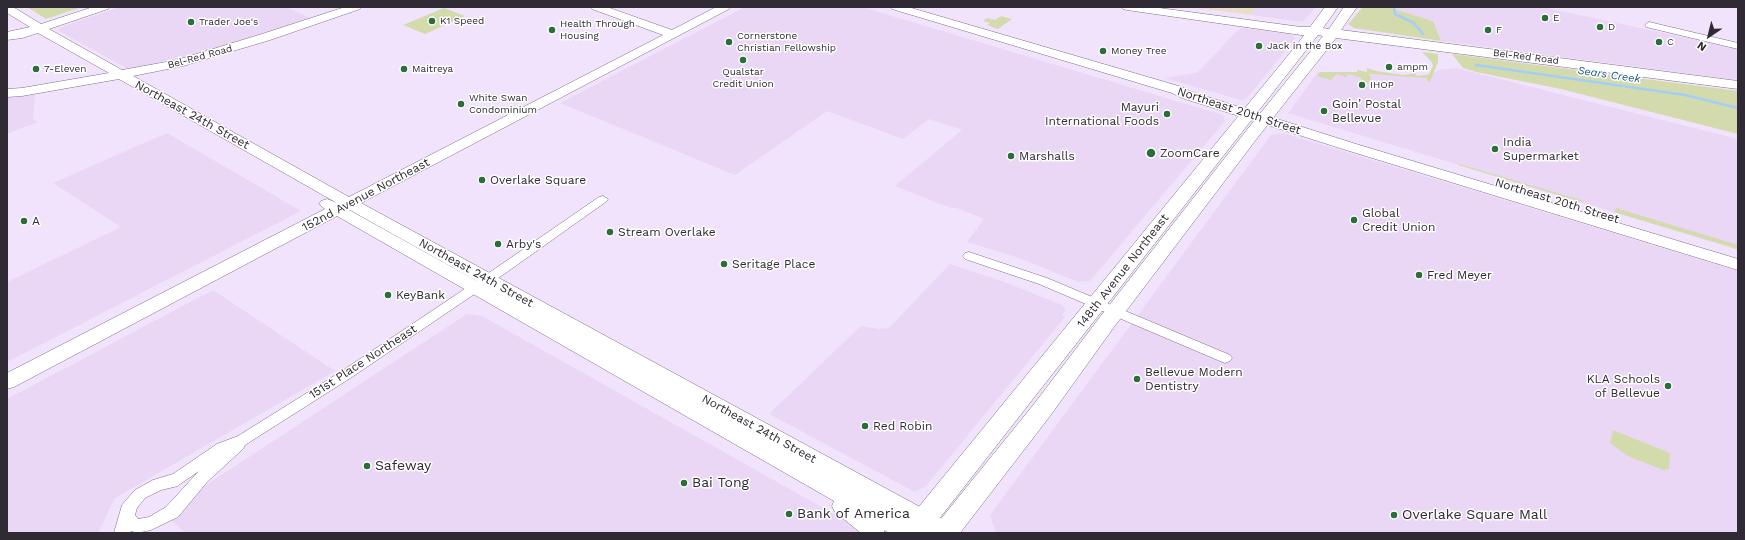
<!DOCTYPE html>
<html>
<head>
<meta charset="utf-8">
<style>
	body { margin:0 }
	#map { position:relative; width:1745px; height:540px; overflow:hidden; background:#f1e3fb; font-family:"Work Sans",sans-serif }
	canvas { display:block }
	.frame { position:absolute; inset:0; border:8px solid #2f2a33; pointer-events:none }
	.north { position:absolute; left:1689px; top:16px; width:40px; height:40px; -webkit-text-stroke:3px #fff; paint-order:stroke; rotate:215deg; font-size:11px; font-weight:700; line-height:16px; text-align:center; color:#2f2a33 }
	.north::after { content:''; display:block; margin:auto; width:14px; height:18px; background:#2f2a33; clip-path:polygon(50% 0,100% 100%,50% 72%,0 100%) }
</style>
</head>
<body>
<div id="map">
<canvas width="1745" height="540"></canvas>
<div class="frame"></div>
<div class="north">N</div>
</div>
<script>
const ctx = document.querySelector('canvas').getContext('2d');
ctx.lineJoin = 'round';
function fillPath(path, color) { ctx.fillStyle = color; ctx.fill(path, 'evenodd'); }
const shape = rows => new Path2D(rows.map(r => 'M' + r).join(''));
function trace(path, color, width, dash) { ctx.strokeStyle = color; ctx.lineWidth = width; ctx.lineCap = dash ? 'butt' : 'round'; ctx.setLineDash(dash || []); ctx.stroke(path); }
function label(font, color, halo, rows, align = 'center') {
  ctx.font = font + ' "Work Sans",sans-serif'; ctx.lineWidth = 3; ctx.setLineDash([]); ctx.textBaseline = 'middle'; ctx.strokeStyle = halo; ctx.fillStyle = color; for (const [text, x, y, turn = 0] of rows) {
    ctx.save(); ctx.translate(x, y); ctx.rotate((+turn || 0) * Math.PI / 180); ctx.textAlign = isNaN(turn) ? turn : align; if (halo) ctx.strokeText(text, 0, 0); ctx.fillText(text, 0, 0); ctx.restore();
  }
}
fillPath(shape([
	[120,7,286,7,310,18,228,45,191,55,128,69,59,31,59,29,64,26],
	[745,7,862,7,1223,115,1225,121,1090,281,1078,282,1019,258,967,242,984,219,957,208,951,208,895,186,962,130,929,119,903,139,827,111,735,175,560,103],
	[1257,7,1316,7,1303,22,1251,15],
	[1388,7,1542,7,1738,49,1738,80,1441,41,1433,21],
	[1240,28,1290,34,1296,38,1246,99,1241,100,1164,78,1197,73],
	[1456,68,1738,139,1738,250,1288,113,1318,72,1426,77,1440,70],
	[35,94,33,119,38,122,7,134,7,97],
	[167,133,301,211,7,362,7,282,121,227,53,183],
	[1283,133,1738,271,1738,533,996,533,990,515,1271,135],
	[950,264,1002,281,1062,305,1065,308,1065,311,1062,315,1065,317,926,486,915,492,769,414,861,326,879,329,889,328],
	[213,290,335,371,115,498,98,533,7,533,7,399],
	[467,314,482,316,850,523,860,533,185,533,171,520,197,491]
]), '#ead7f5');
fillPath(shape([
	[1189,7,1257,7,1251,15]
]), '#ecddca');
fillPath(shape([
	[27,7,82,7,46,19],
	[1363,7,1388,7,1433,21,1441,41,1354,28,1348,24],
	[444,8,465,16,425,34,403,25],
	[1001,16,1012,19,998,29,987,25,990,23,983,21,987,18,995,20],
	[1422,52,1438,54,1438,62,1430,82,1427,81,1427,78,1369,74,1371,79,1368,83,1361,81,1362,78,1348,74,1346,77,1337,74,1331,80,1317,76,1320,72,1357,72,1357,70,1367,72,1367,68,1376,71,1403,75,1412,74,1412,73,1415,73,1417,76,1426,75,1429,74,1433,66,1431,61],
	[1452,54,1738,91,1738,134,1561,89,1476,72,1463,68],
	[1459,164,1581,200,1585,203,1458,165],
	[1616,208,1738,245,1738,249,1614,212],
	[1613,430,1670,453,1669,469,1663,470,1628,456,1610,443]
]), '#d3dbad');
trace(shape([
	[1394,7,1395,14,1414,23,1423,34],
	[1476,65,1685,95,1738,108]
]), '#a3cff6', 2.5);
const street = shape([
	[1649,22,1738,43,1738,49,1646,27,1645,25,1649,22],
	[603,196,608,199,607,201,507,272,352,377,245,445,243,449,207,482,178,517,151,530,137,533,131,531,130,533,114,533,122,505,135,490,153,480,173,474,217,444,238,436,342,371,499,266,599,197,603,196],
	[199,471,166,507,149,517,138,519,135,515,137,508,145,498,161,490,178,486,180,484,199,471],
	[969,252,1047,278,1230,355,1232,358,1230,361,1225,363,1220,361,1039,284,965,259,963,256,965,253,969,252]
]);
const secondary = shape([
	[7,7,13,7,41,24,93,7,110,7,108,9,49,29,122,70,177,60,262,34,345,7,362,7,360,9,270,40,183,66,133,76,349,197,663,35,592,9,590,7,607,7,672,30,716,7,731,7,729,9,361,203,955,526,958,533,927,533,918,528,920,533,889,533,884,530,885,533,861,533,835,512,832,506,834,501,337,216,14,387,7,389,7,373,325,209,319,204,321,201,327,199,337,203,119,79,22,96,7,97,7,89,22,88,109,73,38,33,22,38,7,40,7,32,30,27,7,13,7,7],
	[349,210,350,210,509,299,349,210],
	[890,7,908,7,1182,87,1192,92,1356,144,1738,259,1738,270,1346,150,1182,98,1172,93,892,9,890,7],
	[1121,7,1152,7,1301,27,1314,27,1318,28,1320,31,1318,34,1314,35,1301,35,1127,10,1123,9,1121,7]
]);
const primary = shape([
	[1325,7,1338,7,1323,28,1329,29,1344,7,1357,7,1341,30,1738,81,1738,89,1336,38,1258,137,1114,327,1050,416,960,533,932,533,936,525,1034,404,1100,317,1246,131,1323,36,1318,35,928,533,900,533,904,525,1299,42,1325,7]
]);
trace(street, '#7c6e84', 1);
trace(secondary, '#7c6e84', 1);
trace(primary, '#7c6e84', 1);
fillPath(street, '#fff');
fillPath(secondary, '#fff');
fillPath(primary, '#fff');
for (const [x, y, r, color] of [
	[1545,18,4,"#2b6e38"],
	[432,21,4,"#2b6e38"],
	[191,22,4,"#2b6e38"],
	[1600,27,4,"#2b6e38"],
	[552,30,4,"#2b6e38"],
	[1488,30,4,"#2b6e38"],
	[729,42,4,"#2b6e38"],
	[1659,42,4,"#2b6e38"],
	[1259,46,4,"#2b6e38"],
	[1103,51,4,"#2b6e38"],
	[743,60,4,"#2b6e38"],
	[1389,67,4,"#2b6e38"],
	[36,69,4,"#2b6e38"],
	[404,69,4,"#2b6e38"],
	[1362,85,4,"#2b6e38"],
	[461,104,4,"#2b6e38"],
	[1324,111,4,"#2b6e38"],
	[1167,114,4,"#2b6e38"],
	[1495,149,4,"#2b6e38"],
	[1151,153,5,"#2b6e38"],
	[1011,156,4,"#2b6e38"],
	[482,180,4,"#2b6e38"],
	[1354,220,4,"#2b6e38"],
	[24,221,4,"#2b6e38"],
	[610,232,4,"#2b6e38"],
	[498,244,4,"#2b6e38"],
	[724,264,4,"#2b6e38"],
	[1419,275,4,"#2b6e38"],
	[388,295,4,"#2b6e38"],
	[1137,379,4,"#2b6e38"],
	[1668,386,4,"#2b6e38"],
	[865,426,4,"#2b6e38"],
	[367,466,4,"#2b6e38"],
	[684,483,4,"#2b6e38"],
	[789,514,4,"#2b6e38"],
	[1394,515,4,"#2b6e38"]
]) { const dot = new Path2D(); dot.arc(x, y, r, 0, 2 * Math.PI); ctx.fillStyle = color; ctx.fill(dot); trace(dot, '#fff', 1.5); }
label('10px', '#2f2a33', '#fff', [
	["E",1553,18],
	["K1 Speed",440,21],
	["Trader Joe's",199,22],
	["Health Through",560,24],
	["Housing",560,36],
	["D",1608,27],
	["F",1496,30],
	["Cornerstone",737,36],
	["Christian Fellowship",737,48],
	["C",1667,42],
	["Jack in the Box",1267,46],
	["Money Tree",1111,51],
	["ampm",1397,67],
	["7-Eleven",44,69],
	["Maitreya",412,69],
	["Qualstar",743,72,"center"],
	["Credit Union",743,84,"center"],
	["IHOP",1370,85],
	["White Swan",469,98],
	["Condominium",469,110]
], 'left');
label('10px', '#2f2a33', '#fff', [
	["Bel-Red Road",200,57,-15],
	["Bel-Red Road",1526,57,7]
]);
label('italic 11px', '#1d5885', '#fff', [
	["Sears Creek",1609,75,8]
]);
label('12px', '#2f2a33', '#fff', [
	["Goin’ Postal",1332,104],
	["Bellevue",1332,118],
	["Mayuri",1159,107,"right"],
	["International Foods",1159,121,"right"],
	["India",1503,142],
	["Supermarket",1503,156],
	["ZoomCare",1160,153],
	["Marshalls",1019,156],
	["Overlake Square",490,180],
	["Global",1362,213],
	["Credit Union",1362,227],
	["A",32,221],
	["Stream Overlake",618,232],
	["Arby's",506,244],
	["Seritage Place",732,264],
	["Fred Meyer",1427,275],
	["KeyBank",396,295],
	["Bellevue Modern",1145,372],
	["Dentistry",1145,386],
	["KLA Schools",1660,379,"right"],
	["of Bellevue",1660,393,"right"],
	["Red Robin",873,426]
], 'left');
label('12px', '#2f2a33', '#fff', [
	["Northeast 20th Street",1239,111,18],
	["Northeast 24th Street",192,115,29],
	["152nd Avenue Northeast",366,195,-28],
	["Northeast 20th Street",1557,201,17],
	["148th Avenue Northeast",1123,271,-52],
	["Northeast 24th Street",476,273,29],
	["151st Place Northeast",363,362,-33],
	["Northeast 24th Street",759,429,29]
]);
label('14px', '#2f2a33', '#fff', [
	["Safeway",375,466],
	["Bai Tong",692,483],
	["Bank of America",797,514],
	["Overlake Square Mall",1402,515]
], 'left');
</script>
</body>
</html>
